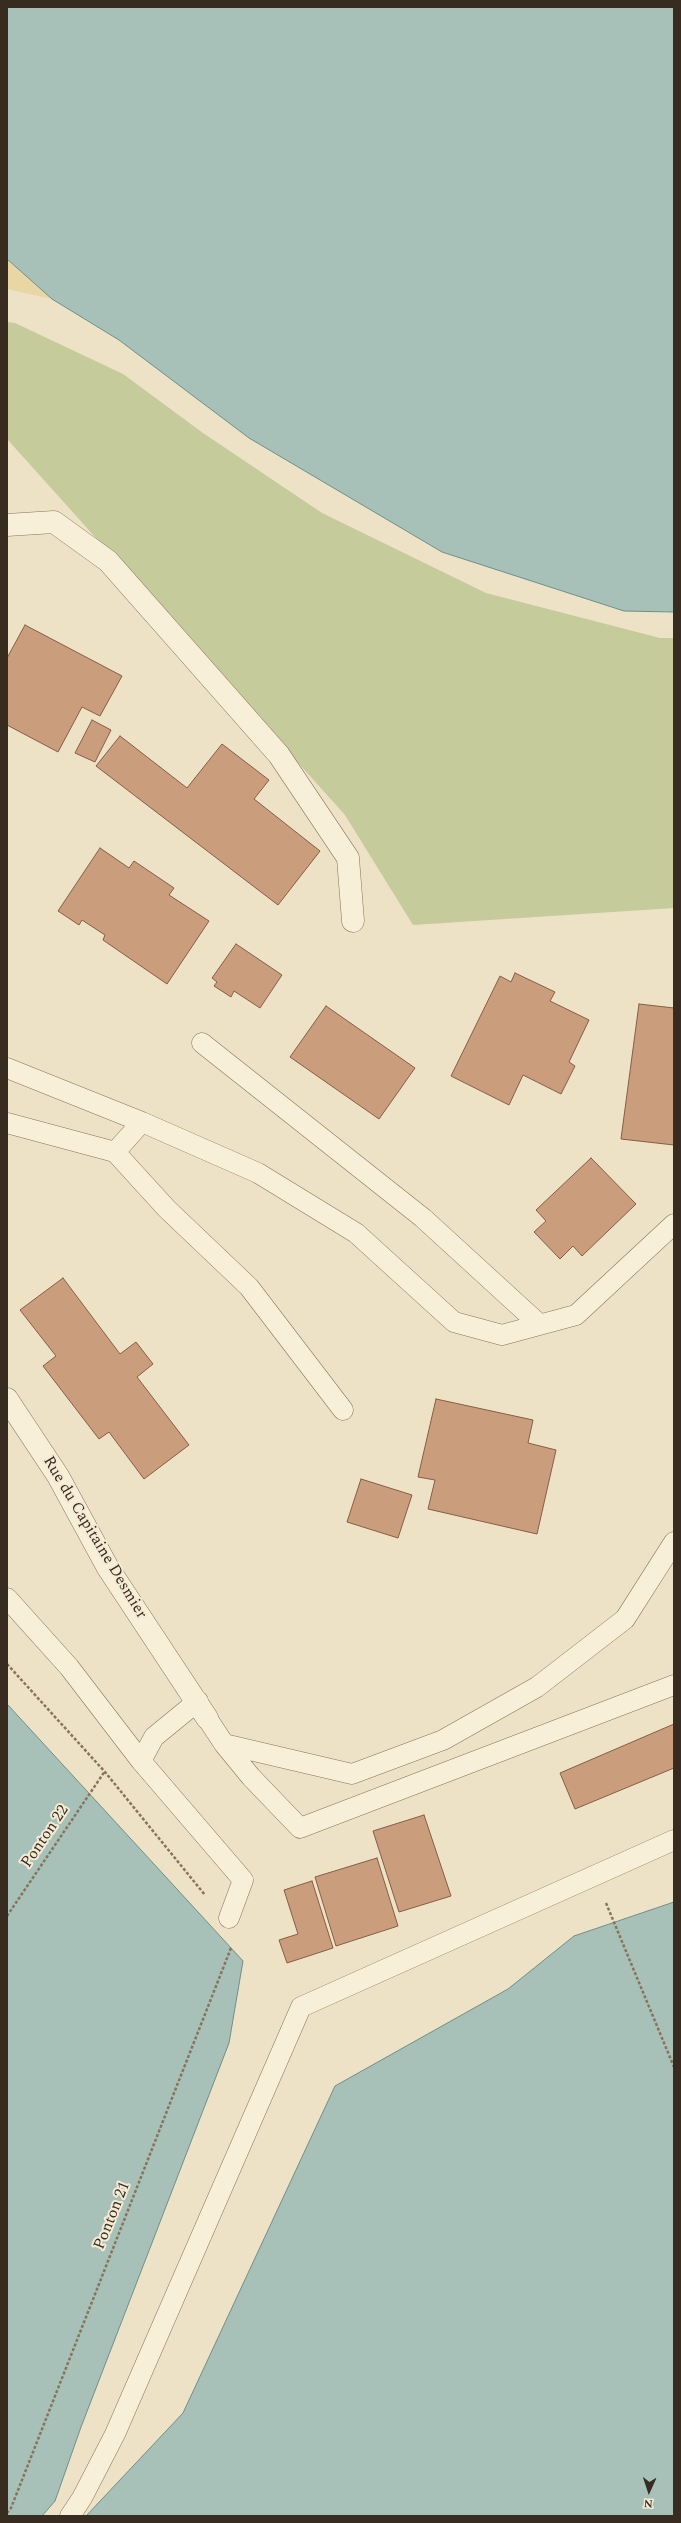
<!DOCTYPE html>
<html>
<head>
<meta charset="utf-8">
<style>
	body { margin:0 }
	#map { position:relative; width:681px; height:2523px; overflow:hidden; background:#ede1c6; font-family:Spectral,serif }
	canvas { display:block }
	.frame { position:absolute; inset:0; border:8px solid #382b1f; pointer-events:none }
	.north { position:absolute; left:629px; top:2471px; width:40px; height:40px; -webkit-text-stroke:3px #f5ebd5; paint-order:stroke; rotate:183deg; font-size:11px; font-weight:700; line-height:16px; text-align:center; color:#382b1f }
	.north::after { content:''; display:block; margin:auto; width:14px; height:18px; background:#382b1f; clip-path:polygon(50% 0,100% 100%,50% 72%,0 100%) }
</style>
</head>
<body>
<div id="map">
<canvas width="681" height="2523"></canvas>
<div class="frame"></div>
<div class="north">N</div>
</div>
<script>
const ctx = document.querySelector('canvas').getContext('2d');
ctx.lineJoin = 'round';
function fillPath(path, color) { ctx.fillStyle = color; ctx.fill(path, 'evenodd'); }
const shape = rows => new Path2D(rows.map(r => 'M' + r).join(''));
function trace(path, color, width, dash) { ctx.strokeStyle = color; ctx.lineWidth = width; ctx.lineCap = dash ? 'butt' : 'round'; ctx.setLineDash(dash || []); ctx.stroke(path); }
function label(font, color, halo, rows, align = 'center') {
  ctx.font = font + ' Spectral,serif'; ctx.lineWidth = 4; ctx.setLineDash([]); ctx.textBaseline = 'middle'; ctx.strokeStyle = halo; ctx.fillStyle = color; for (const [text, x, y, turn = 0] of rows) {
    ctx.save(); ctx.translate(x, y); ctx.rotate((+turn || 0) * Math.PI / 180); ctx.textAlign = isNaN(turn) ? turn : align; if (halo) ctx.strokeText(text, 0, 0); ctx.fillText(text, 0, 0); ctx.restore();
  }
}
fillPath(shape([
	[7,322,15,323,123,374,203,433,322,513,486,593,660,638,674,638,674,908,413,925,345,815,7,439]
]), '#c5cb9a');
fillPath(shape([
	[7,259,52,299,7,289]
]), '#e8d6a4');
const water = shape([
	[7,7,674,7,674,612,624,611,442,552,249,438,119,340,52,299,7,259,7,7],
	[7,1704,243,1961,229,2043,81,2427,55,2501,42,2516,7,2516,7,1704],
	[674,1902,674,2516,86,2516,183,2413,335,2086,508,1989,574,1936,674,1902]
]);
fillPath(water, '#a7c1b9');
trace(water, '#6e8f87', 1);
const building = shape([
	[25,625,122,676,100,716,82,707,58,752,7,725,7,658,25,625],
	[92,720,111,730,95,762,75,753,92,720],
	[120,736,187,788,222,744,269,780,254,799,320,851,278,905,96,766,120,736],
	[100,848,129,868,134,861,174,888,169,895,209,921,167,984,103,940,105,935,82,920,79,925,58,911,100,848],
	[236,944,282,975,260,1008,234,991,231,997,214,986,217,982,212,978,236,944],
	[515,973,555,992,550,1001,589,1020,569,1062,575,1066,561,1094,523,1075,509,1105,451,1076,500,976,511,982,515,973],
	[639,1004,674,1008,674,1145,621,1139,639,1004],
	[326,1006,415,1068,379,1119,290,1057,326,1006],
	[591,1158,636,1204,582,1256,573,1246,560,1259,534,1232,546,1221,536,1210,591,1158],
	[63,1278,120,1354,136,1342,153,1364,137,1377,189,1445,144,1479,109,1432,99,1439,43,1366,56,1356,20,1310,63,1278],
	[436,1399,533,1420,528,1443,556,1450,537,1534,428,1509,435,1480,418,1477,436,1399],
	[361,1479,412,1495,398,1538,347,1522,361,1479],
	[674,1724,674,1768,575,1809,560,1773,674,1724],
	[424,1815,451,1896,399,1912,373,1831,424,1815],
	[377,1858,398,1926,336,1946,315,1877,377,1858],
	[312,1881,333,1948,287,1963,279,1940,298,1934,284,1890,312,1881]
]);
fillPath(building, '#ca9d7d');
trace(building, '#865d43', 1);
const service = shape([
	[202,1043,423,1218,540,1325],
	[7,1068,142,1122,258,1173,356,1233,454,1322,502,1335,576,1315,674,1224],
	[7,1123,115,1152,167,1209,249,1287,343,1410],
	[115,1152,142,1122],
	[7,1598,69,1667,141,1761],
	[198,1701,154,1737,141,1761,243,1880,229,1918],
	[207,1718,224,1744,251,1777,300,1828,674,1685],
	[224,1744,352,1774,443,1740,537,1687,625,1619,674,1542],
	[70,2516,82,2498,115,2434,301,2007,674,1840]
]);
const minor = shape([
	[7,525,54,522,108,561,279,755,348,858,353,921],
	[7,1399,58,1476,108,1568,207,1718]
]);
trace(service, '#88735c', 21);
trace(minor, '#88735c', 23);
trace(shape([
	[7,1664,105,1772,205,1895],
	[606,1903,674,2067],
	[7,1916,105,1771],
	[7,2513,11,2508,231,1948]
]), '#88735c', 2.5, [3, 2]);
trace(service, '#f8efd9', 20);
trace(minor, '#f8efd9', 22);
label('16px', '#382b1f', '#f5ebd5', [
	["Rue du Capitaine Desmier",94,1538,59],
	["Ponton 22",46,1837,-56],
	["Ponton 21",113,2216,-68]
]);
</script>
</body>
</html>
